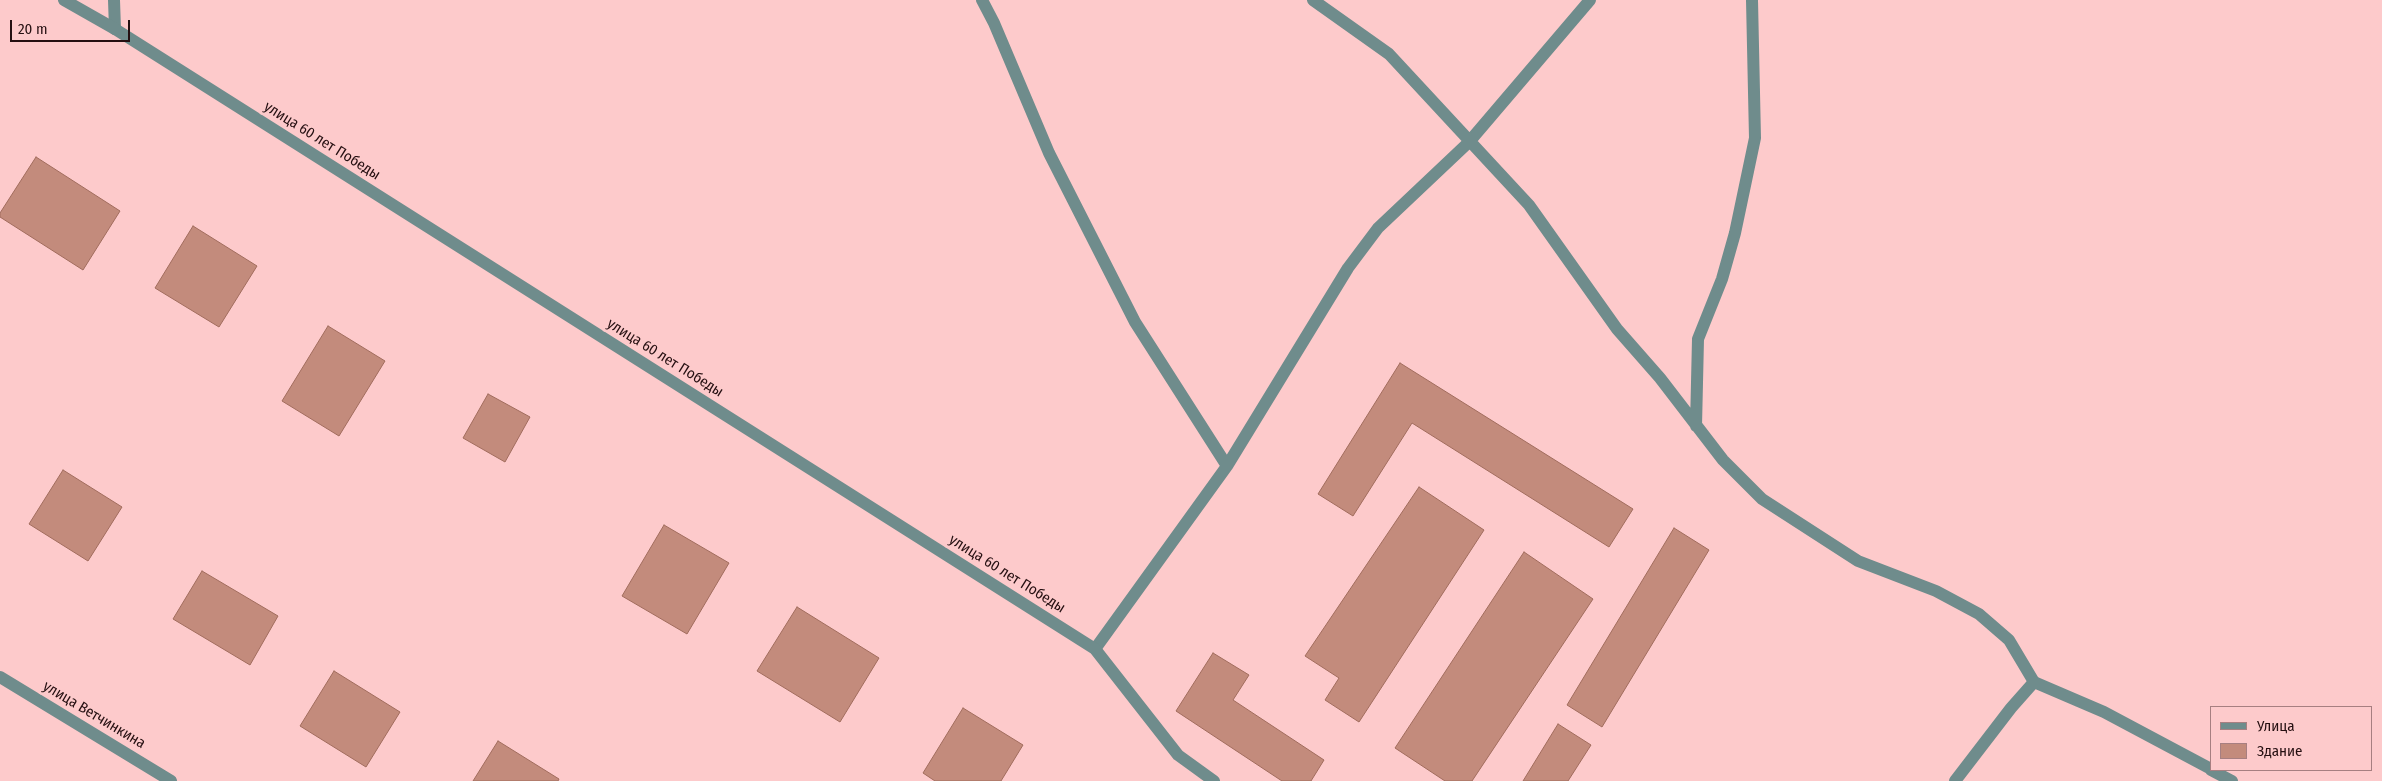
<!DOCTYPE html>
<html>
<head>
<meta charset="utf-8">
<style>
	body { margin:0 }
	#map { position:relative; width:2382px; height:781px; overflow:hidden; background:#fdcacb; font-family:"Fira Sans Condensed",sans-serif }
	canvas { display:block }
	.legend { position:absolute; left:2210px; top:706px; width:162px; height:65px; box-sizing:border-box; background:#fdcacb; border:1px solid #a77f81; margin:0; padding:6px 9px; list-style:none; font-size:15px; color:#250f11 }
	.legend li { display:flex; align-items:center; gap:10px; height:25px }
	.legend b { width:25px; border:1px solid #a77f81 }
	.scale { position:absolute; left:10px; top:20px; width:120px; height:22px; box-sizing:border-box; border:2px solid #250f11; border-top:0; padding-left:6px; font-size:15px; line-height:18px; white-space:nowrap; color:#250f11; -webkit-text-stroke:4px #fdcacb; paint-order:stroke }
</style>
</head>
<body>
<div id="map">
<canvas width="2382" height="781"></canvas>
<ul class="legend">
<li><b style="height:6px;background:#6f8c8c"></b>Улица</li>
<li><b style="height:14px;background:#c38b7c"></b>Здание</li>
</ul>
<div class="scale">20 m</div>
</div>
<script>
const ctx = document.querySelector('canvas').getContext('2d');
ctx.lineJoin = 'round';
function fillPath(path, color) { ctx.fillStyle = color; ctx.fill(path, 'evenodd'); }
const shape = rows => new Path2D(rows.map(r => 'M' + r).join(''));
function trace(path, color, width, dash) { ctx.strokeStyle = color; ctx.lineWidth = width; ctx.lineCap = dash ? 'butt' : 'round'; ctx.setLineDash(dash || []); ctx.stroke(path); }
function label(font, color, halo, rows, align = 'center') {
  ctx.font = font + ' "Fira Sans Condensed",sans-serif'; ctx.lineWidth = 5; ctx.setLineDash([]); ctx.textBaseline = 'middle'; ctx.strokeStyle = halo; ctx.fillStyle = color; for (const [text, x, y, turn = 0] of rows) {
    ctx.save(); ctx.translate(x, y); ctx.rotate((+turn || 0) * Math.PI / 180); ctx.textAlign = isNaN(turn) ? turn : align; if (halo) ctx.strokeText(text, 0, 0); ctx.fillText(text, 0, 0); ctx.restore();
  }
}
const building = shape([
	[36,157,120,211,83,270,0,217,0,213,36,157],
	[193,226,257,266,219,327,155,288,193,226],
	[328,326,385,361,339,436,282,401,328,326],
	[1400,363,1633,509,1609,547,1412,423,1353,516,1318,494,1400,363],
	[488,394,530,417,505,462,463,438,488,394],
	[63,470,122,507,88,561,29,524,63,470],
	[1419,487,1484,530,1359,722,1325,700,1339,678,1305,656,1419,487],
	[664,525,729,563,687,634,622,596,664,525],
	[1674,528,1709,550,1602,727,1567,705,1674,528],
	[1524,552,1593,599,1472,781,1445,781,1395,748,1524,552],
	[202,571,278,616,250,665,173,619,202,571],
	[797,607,879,658,840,722,757,671,797,607],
	[1213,653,1249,675,1233,700,1324,760,1311,781,1282,781,1176,711,1213,653],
	[334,671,400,712,366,767,300,726,334,671],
	[963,708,1023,745,1001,781,935,781,923,773,963,708],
	[1558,724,1591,745,1568,781,1523,781,1558,724],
	[498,741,559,779,558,781,473,781,498,741]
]);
fillPath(building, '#c38b7c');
trace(building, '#a16c5d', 1);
trace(shape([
	[114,0,115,29],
	[982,0,994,23,1049,153,1135,322,1227,466],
	[1313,0,1389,54,1529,205,1617,329,1660,378,1723,460,1762,499,1858,561,1936,591,1979,614,2009,640,2034,682],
	[1696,426,1698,339,1722,279,1735,233,1755,138,1752,0],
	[1095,649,1227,466,1348,268,1378,228,1469,142,1590,0]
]), '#6f8c8c', 12);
trace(shape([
	[64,0,115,29,1095,649,1178,755,1214,781],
	[0,677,171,781],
	[2211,770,2232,781],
	[1955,781,2011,708,2034,682,2104,712,2211,769]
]), '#6f8c8c', 12);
label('15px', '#250f11', '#fdcacb', [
	["улица 60 лет Победы",322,141,32],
	["улица 60 лет Победы",665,358,32],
	["улица 60 лет Победы",1007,574,32],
	["улица Ветчинкина",94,715,31]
]);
</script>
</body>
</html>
